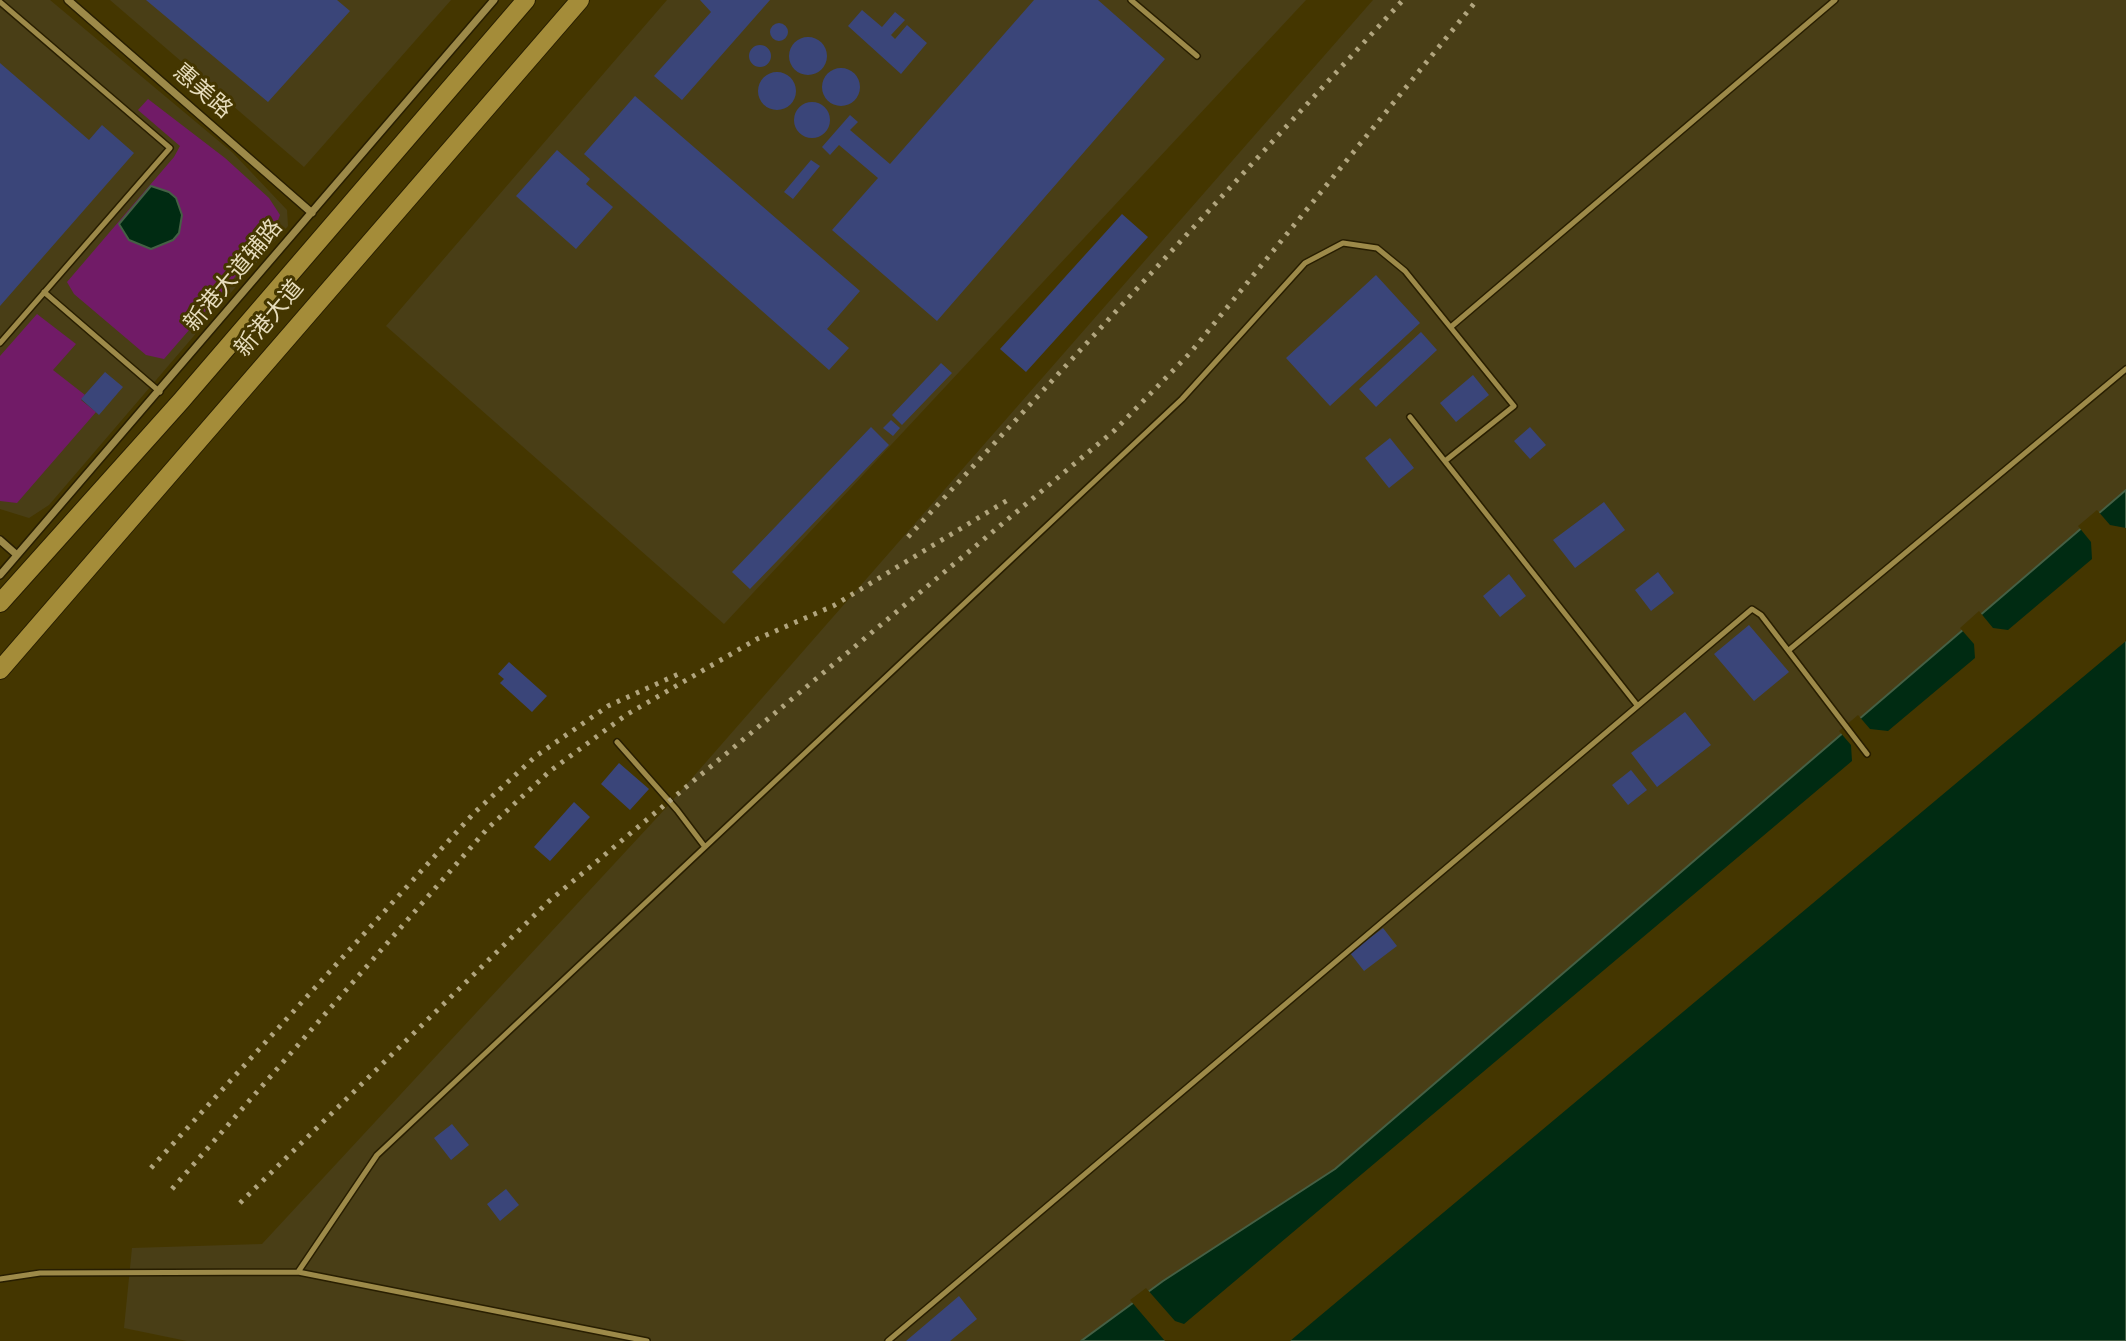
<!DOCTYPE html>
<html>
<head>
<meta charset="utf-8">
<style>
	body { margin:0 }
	canvas { display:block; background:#443600 }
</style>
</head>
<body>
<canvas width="2126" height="1341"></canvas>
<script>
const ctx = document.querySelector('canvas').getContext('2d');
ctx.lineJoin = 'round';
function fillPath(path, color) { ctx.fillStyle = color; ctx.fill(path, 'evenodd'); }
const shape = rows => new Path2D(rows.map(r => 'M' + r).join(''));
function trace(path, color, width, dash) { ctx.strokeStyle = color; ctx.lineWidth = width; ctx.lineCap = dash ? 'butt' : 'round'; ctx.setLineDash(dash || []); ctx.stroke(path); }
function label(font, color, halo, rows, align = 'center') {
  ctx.font = font + ' "Times New Roman","Noto Sans SC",serif'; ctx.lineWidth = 6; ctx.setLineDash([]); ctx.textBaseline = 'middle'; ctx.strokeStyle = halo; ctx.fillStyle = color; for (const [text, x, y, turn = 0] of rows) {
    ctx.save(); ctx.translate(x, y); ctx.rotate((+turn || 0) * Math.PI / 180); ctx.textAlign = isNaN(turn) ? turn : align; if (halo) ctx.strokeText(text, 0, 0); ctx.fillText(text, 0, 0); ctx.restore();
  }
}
fillPath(shape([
	[0,0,50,0,233,153,287,210,288,226,49,505,29,518,0,509],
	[110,0,451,0,304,167],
	[667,0,1306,0,724,624,386,326],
	[1373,0,2126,0,2126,656,1303,1341,187,1341,124,1328,132,1248,262,1244,665,809]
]), '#493e16');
fillPath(shape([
	[148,99,225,158,269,198,280,215,273,233,164,359,146,355,74,294,67,282,174,157,180,146,138,110],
	[37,314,76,344,53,370,85,395,81,400,96,412,17,503,0,501,0,356]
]), '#711b67');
const water = shape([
	[151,186,169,192,176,198,182,215,179,233,173,240,151,249,129,240,119,224,151,186],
	[2126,490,2126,1341,1081,1341,1163,1281,1335,1169,2126,490]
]);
fillPath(water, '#002b12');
trace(water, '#456045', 2);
fillPath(shape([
	[2097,510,2110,525,2126,528,2126,641,1290,1341,1165,1341,1130,1300,1146,1288,1175,1321,1184,1324,1852,761,1851,745,1839,731,1858,715,1870,729,1888,731,1975,658,1974,644,1960,628,1979,611,1993,628,2008,630,2092,559,2091,542,2078,526]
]), '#443600');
fillPath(shape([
	[146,0,337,0,350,11,268,102],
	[700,0,770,0,682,100,654,76,711,12],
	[1034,0,1098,0,1165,59,937,321,832,230,878,178,839,145,830,155,822,147,850,115,858,122,850,130,890,164],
	[862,10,882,27,895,12,905,20,891,35,895,39,907,25,927,43,901,74,848,26],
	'770 32a9 9 0 1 1 18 0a9 9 0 1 1-18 0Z',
	'789 56a19 19 0 1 1 38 0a19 19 0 1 1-38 0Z',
	'749 56a11 11 0 1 1 22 0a11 11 0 1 1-22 0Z',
	[0,63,89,140,102,125,134,153,0,306],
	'822 87a19 19 0 1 1 38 0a19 19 0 1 1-38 0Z',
	'758 91a19 19 0 1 1 38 0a19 19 0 1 1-38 0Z',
	[635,96,860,291,827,329,849,348,829,370,584,154],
	'794 120a18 18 0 1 1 36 0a18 18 0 1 1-36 0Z',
	[557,150,590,179,586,184,613,207,576,249,516,196],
	[811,160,820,166,793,199,784,192],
	[1122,214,1148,237,1026,372,1000,349],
	[1376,275,1420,323,1330,406,1286,358],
	[1421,332,1437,350,1376,407,1359,389],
	[941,363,952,373,902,425,892,415],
	[105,372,123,387,99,415,81,399],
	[1473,375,1489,395,1456,422,1440,403],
	[891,420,900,428,893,436,883,428],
	[871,427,889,445,750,589,732,572],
	[1530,427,1546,445,1530,459,1514,441],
	[1390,438,1414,468,1389,488,1365,458],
	[1604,502,1625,530,1575,568,1553,540],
	[1658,572,1674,593,1651,611,1635,590],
	[1509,574,1526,596,1500,617,1483,596],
	[1749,625,1789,672,1754,701,1714,654],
	[509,662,547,696,532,712,500,683,504,679,498,674],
	[1685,712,1711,745,1657,787,1631,753],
	[619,763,649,789,630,810,601,784],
	[1631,770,1647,790,1628,805,1612,785],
	[574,802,590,817,550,861,534,847],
	[1383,928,1397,946,1364,971,1350,953],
	[452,1124,469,1145,451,1160,434,1138],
	[506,1189,519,1205,500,1221,487,1204],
	[959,1296,977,1319,950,1341,906,1341]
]), '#3a4579');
const service = shape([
	[1131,0,1197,56],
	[0,2,170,148,0,343],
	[44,292,160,392],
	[1452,326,1835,0],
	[1410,417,1637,705],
	[1789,650,2126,369],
	[617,742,677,810,705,847],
	[298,1272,377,1155,1182,399,1305,263,1343,243,1377,248,1405,271,1514,406,1445,461],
	[0,1279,40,1273,298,1272,647,1341],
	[888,1341,1752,609,1761,615,1867,754]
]);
const minor = shape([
	[68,0,312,213],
	[0,540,17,555],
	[0,575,494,0]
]);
const primary = shape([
	[0,603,181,401,526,0],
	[0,670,580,0]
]);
trace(service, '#281e00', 8);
trace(minor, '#281e00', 10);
trace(primary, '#281e00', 20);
trace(service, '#9d8a49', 5);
trace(minor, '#9d8a49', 7);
trace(primary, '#a48c39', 18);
trace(shape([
	[908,537,1403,0],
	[151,1168,474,813,536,756,608,706,683,672],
	[172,1189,487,829,550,771,626,715,757,639,833,606,1011,498],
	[240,1203,548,902,1115,430,1191,352,1477,0]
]), '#b1a57e', 5, [3.5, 7]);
label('23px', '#e6dcbc', '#443600', [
	["惠美路",202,92,41],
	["新港大道辅路",234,276,-50],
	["新港大道",270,319,-50]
]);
</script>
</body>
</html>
